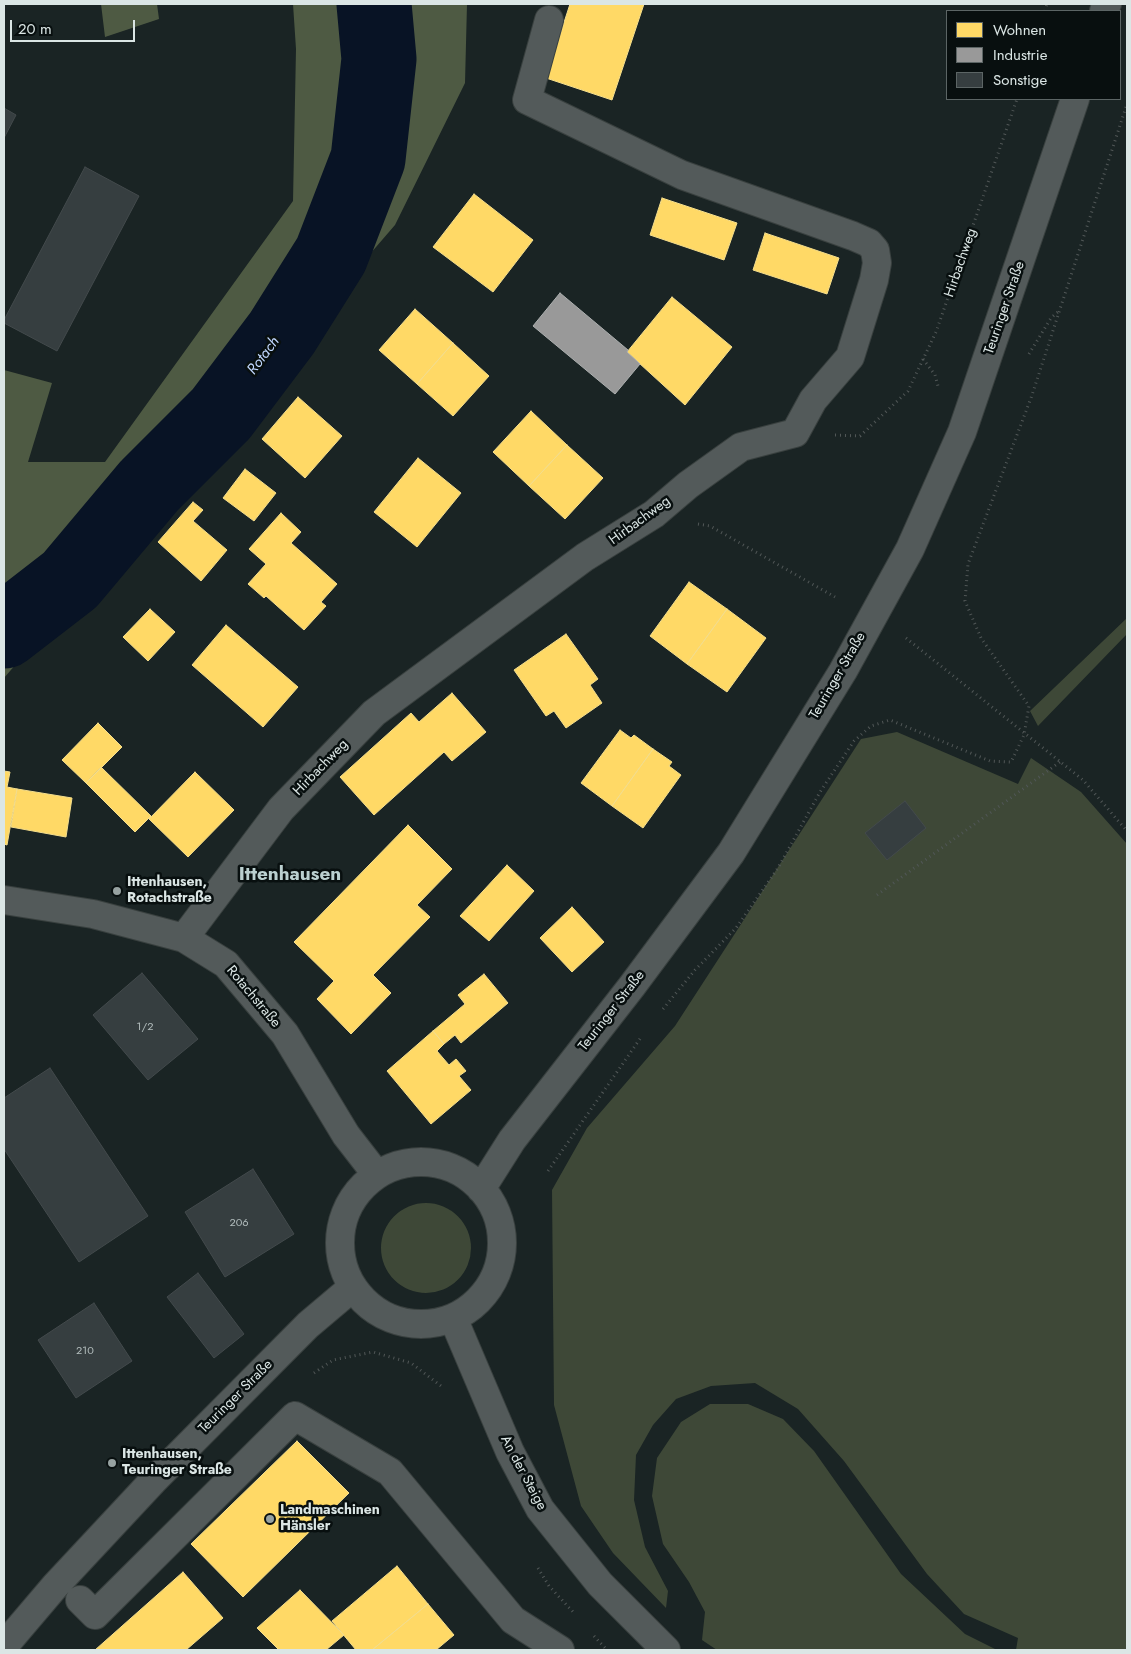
<!DOCTYPE html>
<html>
<head>
<meta charset="utf-8">
<style>
	body { margin:0 }
	#map { position:relative; width:1131px; height:1654px; overflow:hidden; background:#1a2424; font-family:Jost,sans-serif }
	canvas { display:block }
	.frame { position:absolute; inset:0; border:5px solid #dbe6e5; pointer-events:none }
	.legend { position:absolute; left:946px; top:10px; width:175px; height:90px; box-sizing:border-box; background:#080f0f; border:1px solid #5c6565; margin:0; padding:6px 9px; list-style:none; font-size:15px; color:#dbe6e5 }
	.legend li { display:flex; align-items:center; gap:10px; height:25px }
	.legend b { width:25px; border:1px solid #5c6565 }
	.scale { position:absolute; left:10px; top:20px; width:125px; height:22px; box-sizing:border-box; border:2px solid #dbe6e5; border-top:0; padding-left:6px; font-size:15px; line-height:18px; white-space:nowrap; color:#dbe6e5; -webkit-text-stroke:4px #080f0f; paint-order:stroke }
</style>
</head>
<body>
<div id="map">
<canvas width="1131" height="1654"></canvas>
<div class="frame"></div>
<ul class="legend">
<li><b style="height:14px;background:#ffd966"></b>Wohnen</li>
<li><b style="height:14px;background:#999"></b>Industrie</li>
<li><b style="height:14px;background:#363e40"></b>Sonstige</li>
</ul>
<div class="scale">20 m</div>
</div>
<script>
const ctx = document.querySelector('canvas').getContext('2d');
ctx.lineJoin = 'round';
function fillPath(path, color) { ctx.fillStyle = color; ctx.fill(path, 'evenodd'); }
const shape = rows => new Path2D(rows.map(r => 'M' + r).join(''));
function trace(path, color, width, dash) { ctx.strokeStyle = color; ctx.lineWidth = width; ctx.lineCap = dash ? 'butt' : 'round'; ctx.setLineDash(dash || []); ctx.stroke(path); }
function label(font, color, halo, rows, align = 'center') {
  ctx.font = font + ' Jost,sans-serif'; ctx.lineWidth = 5; ctx.setLineDash([]); ctx.textBaseline = 'middle'; ctx.strokeStyle = halo; ctx.fillStyle = color; for (const [text, x, y, turn = 0] of rows) {
    ctx.save(); ctx.translate(x, y); ctx.rotate((+turn || 0) * Math.PI / 180); ctx.textAlign = isNaN(turn) ? turn : align; if (halo) ctx.strokeText(text, 0, 0); ctx.fillText(text, 0, 0); ctx.restore();
  }
}
fillPath(shape([
	[1127,618,1127,634,1038,726,1030,711],
	[897,732,1018,784,1031,758,1081,792,1127,844,1127,1650,1016,1650,1018,1638,964,1614,927,1574,844,1461,798,1409,755,1383,711,1386,676,1399,653,1425,636,1455,634,1500,645,1547,668,1591,666,1608,613,1553,581,1506,554,1405,552,1190,587,1128,675,1026,861,739],
	'381 1248a45 45 0 1 1 90 0a45 45 0 1 1-90 0Z',
	[710,1404,748,1404,783,1419,814,1451,901,1574,965,1634,997,1650,717,1650,702,1640,705,1612,689,1582,663,1544,652,1496,657,1458,681,1422]
]), '#3e4837');
fillPath(shape([
	[101,4,157,4,159,19,105,37],
	[293,4,467,4,465,83,395,225,4,678,4,370,52,383,28,462,105,462,293,201,296,49]
]), '#4e5a43');
const homes = shape([
	[570,4,644,4,612,100,546,78,570,4],
	[474,194,533,240,493,292,433,247,474,194],
	[662,198,737,223,724,260,650,235,662,198],
	[765,233,839,258,827,294,753,270,765,233],
	[672,297,732,347,685,405,627,352,672,297],
	[415,309,453,343,417,384,379,350,415,309],
	[453,343,489,376,453,416,417,384,453,343],
	[298,397,342,436,305,478,262,439,298,397],
	[531,411,567,445,529,486,493,452,531,411],
	[567,445,603,478,565,519,529,486,567,445],
	[418,458,461,493,417,547,374,512,418,458],
	[245,469,276,493,254,521,223,498,245,469],
	[193,502,203,510,193,521,227,550,201,581,158,542,193,502],
	[281,513,301,532,291,543,337,584,321,602,326,606,304,630,266,596,264,598,248,584,266,564,249,549,281,513],
	[689,582,727,609,687,664,650,636,689,582],
	[150,609,175,632,148,661,123,637,150,609],
	[727,609,766,638,727,692,687,664,727,609],
	[226,625,298,687,263,727,192,665,226,625],
	[566,634,598,679,590,685,602,703,566,728,554,711,546,716,514,670,566,634],
	[452,693,486,732,452,761,444,752,374,815,340,777,411,713,419,722,452,693],
	[98,723,122,747,86,783,62,760,98,723],
	[620,730,631,738,634,735,653,749,612,806,581,783,620,730],
	[653,749,672,762,669,766,681,775,643,828,612,806,653,749],
	[101,767,151,816,135,832,86,783,101,767],
	[4,771,10,772,7,787,17,789,7,845,4,844,4,771],
	[195,772,234,810,188,857,149,819,195,772],
	[17,789,72,798,66,837,11,827,17,789],
	[408,825,452,869,417,905,430,917,373,975,391,993,351,1034,317,999,334,981,294,942,408,825],
	[507,865,534,891,489,941,460,916,507,865],
	[572,907,604,942,572,972,540,938,572,907],
	[484,974,508,1003,461,1043,455,1035,444,1044,433,1031,465,1004,458,995,484,974],
	[433,1031,444,1044,437,1051,449,1065,456,1059,466,1071,459,1076,471,1090,431,1124,387,1071,433,1031],
	[297,1441,349,1493,243,1597,191,1544,297,1441],
	[397,1566,428,1604,372,1650,356,1650,332,1621,397,1566],
	[183,1572,223,1618,186,1650,95,1650,183,1572],
	[300,1590,344,1635,326,1650,279,1650,257,1628,300,1590],
	[428,1604,454,1635,436,1650,372,1650,428,1604]
]);
fillPath(homes, '#ffd966');
trace(homes, '#f4dd8c', 1);
const industry = shape([
	[560,293,628,350,627,352,640,364,615,394,533,326,560,293]
]);
fillPath(industry, '#999');
trace(industry, '#adb0b0', 1);
trace(shape([
	[4,631,70,580,149,486,221,414,282,333,331,255,368,159,379,59,374,4]
]), '#081325', 75);
const building = shape([
	[4,108,16,115,4,138,4,108],
	[85,167,139,196,57,351,4,323,4,320,85,167],
	[905,801,926,828,887,860,865,833,905,801],
	[142,973,198,1039,148,1080,93,1015,142,973],
	[50,1068,148,1216,79,1262,4,1149,4,1098,50,1068],
	[253,1169,294,1234,225,1277,185,1212,253,1169],
	[198,1273,244,1334,214,1358,167,1297,198,1273],
	[94,1303,132,1361,76,1398,38,1340,94,1303]
]);
fillPath(building, '#363e40');
trace(building, '#434a4c', 1);
const minor = shape([
	[1104,11,1107,4],
	[4,900,93,914,184,938,226,964,285,1034,346,1135,377,1175],
	[184,938,281,809,374,713,585,557,654,514,688,485,741,447,795,433,813,400,850,357,874,280,877,263,875,250,869,243,853,236,682,175,527,100,549,20],
	'340 1243a81 81 0 1 1 162 0a81 81 0 1 1-162 0Z',
	[481,1189,512,1140,632,986,731,853,843,671,910,549,962,432,1075,99],
	[453,1318,510,1452,540,1509,600,1584,666,1650],
	[80,1600,95,1615,295,1416,390,1472,513,1620,560,1650],
	[4,1646,55,1586,153,1481,308,1325,353,1287]
]);
trace(minor, '#39403f', 30);
trace(shape([
	[1045,11,1047,4],
	[1029,354,1051,318,1059,311],
	[923,359,935,375,938,386],
	[835,435,860,436,908,391,936,332,1017,99],
	[698,524,710,526,835,597],
	[906,638,1083,780,1127,831],
	[877,895,1060,762],
	[663,1009,695,970,736,928,778,868,820,792,854,741,871,726,890,720,990,761,1011,762,1024,735,1029,706,981,638,965,601,968,564,1031,398,1127,104],
	[548,1171,642,1036],
	[314,1373,333,1360,373,1352,411,1363,441,1386],
	[538,1568,549,1586,575,1614],
	[594,1636,607,1650]
]), '#515757', 3, [1, 4]);
trace(minor, '#535a5a', 28);
for (const [x, y, r, color] of [
	[117,891,5,"#97a2a1"],
	[112,1463,5,"#97a2a1"],
	[270,1519,5,"#97a2a1"]
]) { const dot = new Path2D(); dot.arc(x, y, r, 0, 2 * Math.PI); ctx.fillStyle = color; ctx.fill(dot); trace(dot, '#080f0f', 2); }
label('11px', '#b2bcbc', null, [
	["1/2",145,1027],
	["206",239,1223],
	["210",85,1351]
]);
label('14px', '#dbe6e5', '#080f0f', [
	["Hirbachweg",961,263,-71],
	["Teuringer Straße",1005,308,-71],
	["Hirbachweg",640,521,-36],
	["Teuringer Straße",838,676,-60],
	["Hirbachweg",321,768,-46],
	["Rotachstraße",253,997,50],
	["Teuringer Straße",612,1011,-52],
	["Teuringer Straße",236,1397,-45],
	["An der Steige",523,1473,62]
]);
label('bold 14px', '#dbe6e5', '#080f0f', [
	["Ittenhausen,",127,883],
	["Rotachstraße",127,899],
	["Ittenhausen,",122,1455],
	["Teuringer Straße",122,1471],
	["Landmaschinen",280,1511],
	["Hänsler",280,1527]
], 'left');
label('italic 15px', '#c0d7fe', '#080f0f', [
	["Rotach",264,356,-53]
]);
label('bold 19px', '#bbd0d0', '#080f0f', [
	["Ittenhausen",290,875]
]);
</script>
</body>
</html>
